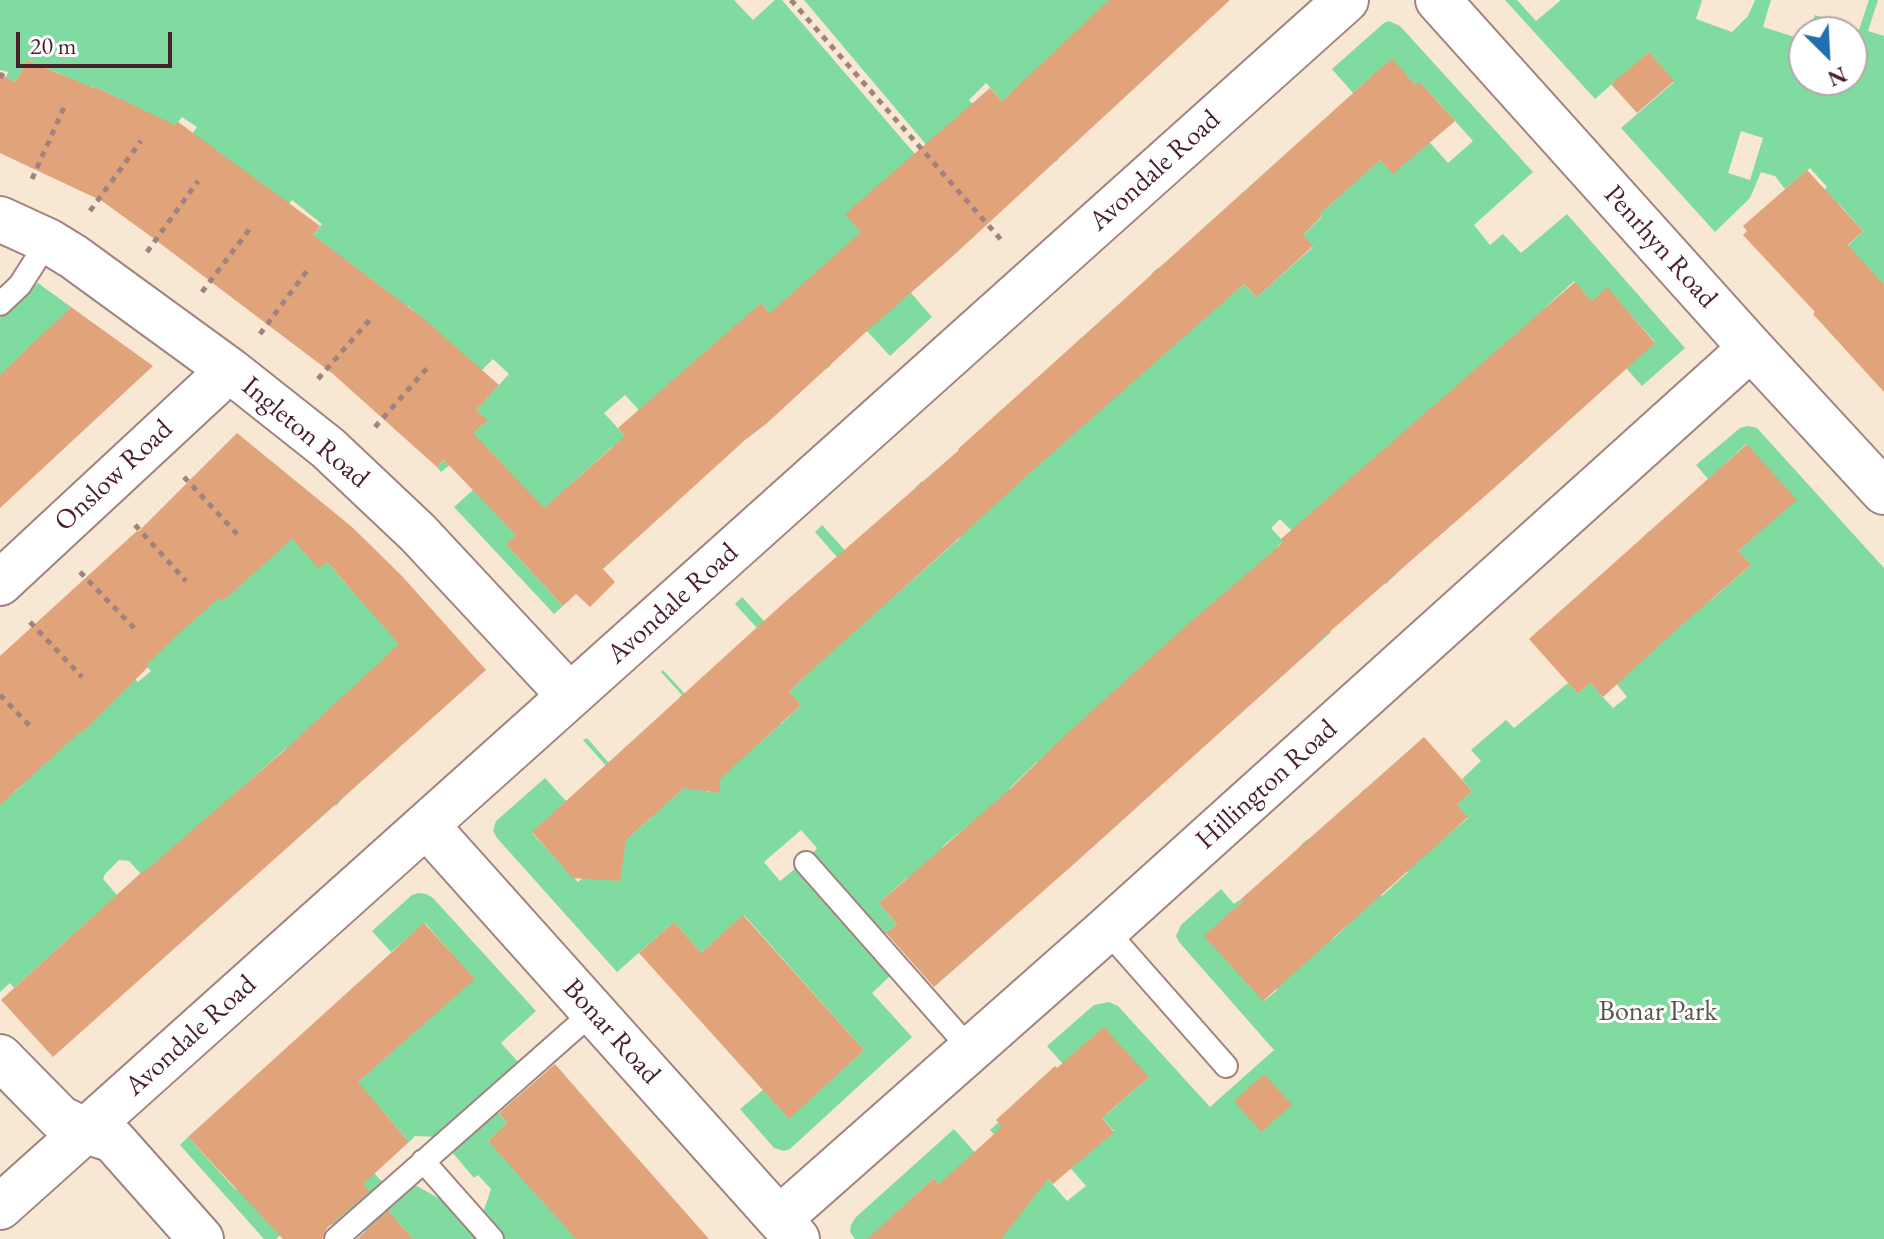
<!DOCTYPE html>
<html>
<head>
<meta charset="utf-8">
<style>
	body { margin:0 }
	#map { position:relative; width:1884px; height:1239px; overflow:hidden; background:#f7e7d3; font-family:"EB Garamond",serif }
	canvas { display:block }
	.north { position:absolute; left:1788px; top:16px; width:80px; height:80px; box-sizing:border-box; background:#fff; border:2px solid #b7a5aa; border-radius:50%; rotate:156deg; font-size:22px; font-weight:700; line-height:32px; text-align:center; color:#4a1f2b }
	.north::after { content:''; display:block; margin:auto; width:28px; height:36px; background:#1f6fb2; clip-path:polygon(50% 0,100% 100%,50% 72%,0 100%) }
	.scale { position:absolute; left:16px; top:32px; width:156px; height:36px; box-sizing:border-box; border:4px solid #4a1f2b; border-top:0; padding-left:10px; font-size:24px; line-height:28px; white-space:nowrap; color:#4a1f2b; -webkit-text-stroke:6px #fff; paint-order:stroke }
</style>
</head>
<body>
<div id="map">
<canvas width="1884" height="1239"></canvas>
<div class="north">N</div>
<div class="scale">20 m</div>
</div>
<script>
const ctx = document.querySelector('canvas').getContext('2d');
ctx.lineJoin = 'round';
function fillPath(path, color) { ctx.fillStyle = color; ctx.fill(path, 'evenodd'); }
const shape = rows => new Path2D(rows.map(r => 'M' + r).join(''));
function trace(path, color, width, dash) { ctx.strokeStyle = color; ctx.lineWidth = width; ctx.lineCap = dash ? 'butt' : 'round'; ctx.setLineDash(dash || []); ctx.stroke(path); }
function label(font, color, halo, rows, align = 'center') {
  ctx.font = font + ' "EB Garamond",serif'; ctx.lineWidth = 6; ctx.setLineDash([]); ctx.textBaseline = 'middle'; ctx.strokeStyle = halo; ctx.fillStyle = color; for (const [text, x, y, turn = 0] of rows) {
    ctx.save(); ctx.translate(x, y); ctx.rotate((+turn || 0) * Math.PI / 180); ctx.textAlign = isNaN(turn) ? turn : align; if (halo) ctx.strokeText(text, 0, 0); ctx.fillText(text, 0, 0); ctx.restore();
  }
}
fillPath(shape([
	[0,0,734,0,753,20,775,0,782,0,915,154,913,290,911,293,932,317,890,356,867,331,779,306,831,365,827,369,822,363,818,366,761,303,730,332,752,434,748,438,690,376,648,420,625,395,604,413,681,497,669,509,612,447,548,505,603,568,511,529,516,535,506,544,563,606,554,614,454,507,502,464,480,441,441,472,437,467,487,420,476,410,509,374,493,359,482,370,417,356,438,332,408,306,387,331,375,282,344,259,294,259,322,224,292,200,265,235,186,142,197,127,182,117,156,152,133,107,114,96,93,86,80,111,61,74,27,60,16,82,6,77,8,72,0,70],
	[804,0,1113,0,1006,97,1061,155,1056,162,986,83,969,100,990,123,934,154],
	[1505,0,1517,0,1536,21,1561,0,1702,0,1696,19,1732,32,1748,16,1755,0,1771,0,1763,27,1804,40,1804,80,1852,80,1852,32,1809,32,1815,15,1859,30,1869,0,1878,0,1868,31,1884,36,1884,285,1846,248,1863,231,1839,204,1821,220,1808,206,1827,187,1810,168,1785,189,1775,176,1761,172,1750,198,1715,232,1621,128,1674,82,1649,52,1595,99],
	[1741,131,1763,138,1750,180,1728,173],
	[1389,21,1400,26,1533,172,1474,225,1490,245,1503,234,1521,253,1567,214,1685,348,1642,386,1626,368,1655,342,1607,288,1592,301,1574,281,1545,308,1562,327,1533,452,1521,464,1472,411,1349,518,1398,572,1386,584,1337,530,1293,532,1280,519,1271,528,1283,541,1277,547,1295,568,1283,578,1331,632,1319,643,1272,589,1127,815,1116,826,1069,772,1056,783,1037,762,1009,789,1027,810,988,843,970,824,942,847,961,869,926,899,907,878,879,903,897,924,884,935,813,853,817,848,801,830,764,862,780,881,796,868,891,975,872,993,912,1037,790,1149,784,1151,774,1148,740,1109,763,1090,789,1118,864,1050,744,915,701,953,674,922,617,972,497,838,493,831,496,821,545,778,566,801,532,833,578,882,652,817,583,740,587,738,608,762,612,760,658,811,692,781,701,790,710,792,720,784,720,773,679,698,682,695,661,672,663,670,731,744,759,743,775,729,763,716,781,724,801,705,789,692,803,678,735,604,742,597,810,671,881,607,815,532,822,525,890,600,960,538,915,488,922,481,967,530,1037,465,993,417,997,414,1000,411,1044,460,1077,343,1081,338,1126,387,1196,324,1151,274,1159,267,1205,317,1244,284,1257,297,1313,247,1303,235,1322,217,1320,214,1355,182,1310,132,1318,125,1363,175,1380,160,1393,173,1418,129,1448,163,1473,141,1420,82,1416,86,1392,59,1353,93,1332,69,1384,23],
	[38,283,71,307,0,381,0,318],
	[1748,426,1757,428,1884,568,1884,1239,1001,1239,984,1234,934,1178,884,1224,897,1239,855,1239,850,1232,851,1225,855,1218,954,1129,1003,1184,1022,1167,990,1130,999,1122,1067,1201,1086,1186,1060,1156,1098,1145,1114,1131,1061,1072,1066,1068,1107,1114,1149,1077,1063,1064,1047,1046,1094,1005,1109,1002,1118,1006,1210,1107,1274,1050,1179,942,1176,936,1181,925,1221,889,1234,904,1241,899,1287,951,1318,923,1333,939,1345,928,1335,916,1351,902,1300,846,1304,842,1308,839,1359,893,1370,884,1382,896,1408,872,1397,859,1411,846,1362,791,1367,788,1444,838,1468,818,1457,805,1472,791,1462,779,1481,761,1471,750,1506,720,1514,728,1568,683,1578,694,1590,683,1613,708,1627,697,1616,683,1691,592,1642,538,1649,531,1711,600,1750,566,1738,551,1754,537,1705,482,1708,479,1696,465,1740,428],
	[1746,444,1796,500,1760,530,1712,476],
	[1205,936,1264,975,1277,990,1264,1001],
	[284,530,319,568,327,562,354,593,388,563,435,613,365,677,415,733,411,737,361,681,291,745,342,799,336,806,285,749,218,809,269,864,265,866,143,876,129,861,119,860,105,874,103,879,117,895,14,988,10,983,0,992,0,776,15,792,78,728,82,732,133,677,138,682,151,671,120,637,195,572,223,601,252,574],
	[418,893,426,894,433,898,536,1011,501,1043,519,1063,437,1137,415,1136,409,1142,382,1110,347,1142,383,1183,333,1226,314,1204,276,1239,264,1239,180,1145,188,1137,236,1190,474,979,425,923,391,952,372,931,412,895],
	[497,1111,507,1123,488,1141,515,1170,556,1177,537,1195,562,1223,595,1239,505,1239,483,1213,491,1189,478,1175,474,1178,452,1152],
	[415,1185,442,1200,476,1239,413,1239,395,1219,372,1238,364,1229]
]), '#80dba1');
fillPath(shape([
	[1109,0,1230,0,954,255,867,331,766,424,745,440,603,569,615,582,590,607,576,594,563,606,506,544,516,535,444,460,437,467,333,374,153,238,102,201,0,153,0,74,16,82,27,60,93,88,93,86,175,125,178,122,320,226,313,235,424,319,499,385,476,410,488,420,473,433,544,508,625,436,618,428,761,303,770,313,861,232,845,214,990,88,1002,101],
	[1649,52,1674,81,1637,113,1611,84],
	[1392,58,1416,86,1419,81,1455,121,1393,174,1380,160,1320,214,1322,216,1303,235,1313,246,1289,268,1257,297,1244,284,1032,471,947,549,803,678,789,692,801,705,720,779,720,793,684,788,626,840,620,881,573,878,532,832,787,600,959,450,958,449],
	[1807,170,1863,231,1848,245,1884,285,1884,392,1813,314,1815,312,1743,235,1747,231,1743,226],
	[1575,282,1592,301,1607,287,1655,343,1493,489,1318,642,1319,643,1074,864,934,987,886,933,897,924,879,903,1009,790,1074,727,1187,625,1278,547,1283,541,1281,539],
	[71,307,153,366,0,508,0,375],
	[237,433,352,527,401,575,486,670,53,1057,1,1000,143,871,144,872,286,749,399,644,327,562,319,569,292,539,223,601,219,598,185,628,146,665,148,667,82,733,81,731,0,805,0,656,137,531,138,532],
	[1747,444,1797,500,1738,551,1751,565,1677,629,1603,697,1590,683,1578,694,1529,639],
	[1424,737,1472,791,1457,805,1468,817,1263,1001,1204,936,1243,901,1241,899],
	[743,915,864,1050,789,1119,639,953,674,922,701,953],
	[424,923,475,979,358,1082,409,1142,363,1184,370,1191,327,1228,322,1239,283,1239,188,1137],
	[1104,1027,1149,1077,1102,1118,1114,1132,1053,1184,1048,1179,1001,1239,867,1239,934,1178,939,1184,1002,1127,996,1120,1055,1066,1057,1068],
	[555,1064,602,1118,709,1239,576,1239,488,1141,507,1123,499,1113],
	[1264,1074,1292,1105,1261,1132,1234,1101],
	[388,1211,413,1239,357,1239]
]), '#e0a37a');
const lane = shape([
	[0,304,20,285,48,241],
	[806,863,971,1050],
	[1106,930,1226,1066],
	[423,1161,492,1239],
	[336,1239,593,1012]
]);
const street = shape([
	[1438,0,1751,348,1884,492],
	[0,219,48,241,74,257,232,372,328,448,418,533,570,696],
	[0,583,212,386,225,367],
	[426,825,797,1239],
	[0,1057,60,1118,86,1131,113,1140,201,1239],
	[0,1207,1346,0],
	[779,1219,1106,930,1751,348]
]);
trace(lane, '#a0837f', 26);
trace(street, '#a0837f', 48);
trace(shape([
	[791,0,1003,242],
	[0,78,3,73],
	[32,179,66,103],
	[90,211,141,141],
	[147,252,198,181],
	[202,292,252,226],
	[260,334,309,268],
	[318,379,373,316],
	[375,427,430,365],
	[184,477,238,535],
	[135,525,186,581],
	[80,572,135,629],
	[30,622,82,677],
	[0,695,30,726]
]), '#a0837f', 5, [6, 6]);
trace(lane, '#fff', 22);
trace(street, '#fff', 44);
label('28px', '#4a1f2b', '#fff', [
	["Avondale Road",1155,171,-42],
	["Penrhyn Road",1660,247,48],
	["Ingleton Road",305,433,40],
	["Onslow Road",114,476,-43],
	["Avondale Road",673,604,-42],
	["Hillington Road",1267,785,-42],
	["Bonar Road",611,1032,48],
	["Avondale Road",191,1036,-42]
]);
label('28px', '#5a574e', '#fff', [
	["Bonar Park",1658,1012]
]);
</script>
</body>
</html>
